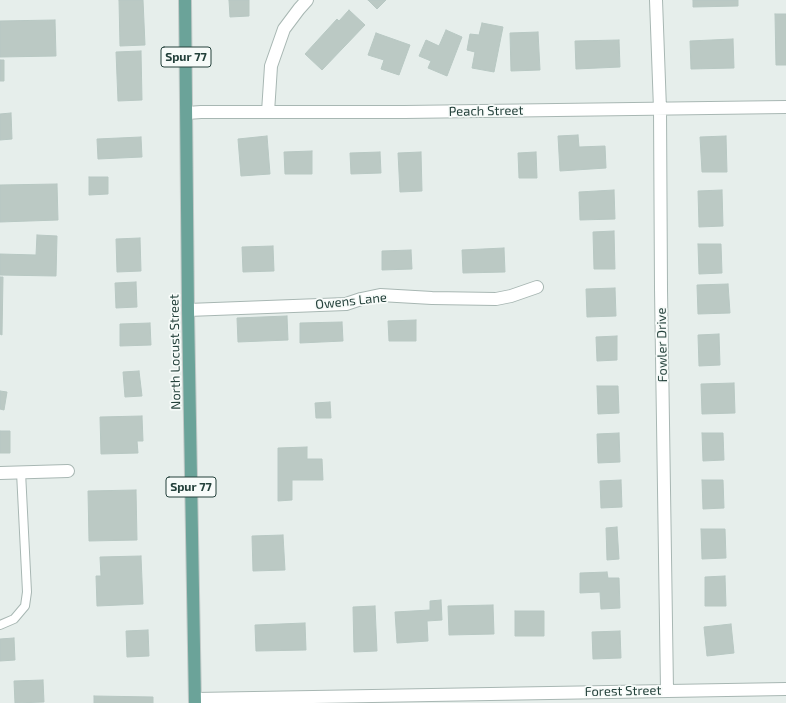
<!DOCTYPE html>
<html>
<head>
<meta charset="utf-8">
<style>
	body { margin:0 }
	canvas { display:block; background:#e6eeeb }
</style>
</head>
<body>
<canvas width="786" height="703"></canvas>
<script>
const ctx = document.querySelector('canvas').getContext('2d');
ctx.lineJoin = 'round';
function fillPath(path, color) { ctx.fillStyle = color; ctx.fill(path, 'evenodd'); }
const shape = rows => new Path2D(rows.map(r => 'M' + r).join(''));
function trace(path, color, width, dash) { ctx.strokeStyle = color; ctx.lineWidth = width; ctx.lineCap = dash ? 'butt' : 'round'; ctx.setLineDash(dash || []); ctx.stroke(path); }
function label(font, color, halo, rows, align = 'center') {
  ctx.font = font + ' "Exo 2",sans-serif'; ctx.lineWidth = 3.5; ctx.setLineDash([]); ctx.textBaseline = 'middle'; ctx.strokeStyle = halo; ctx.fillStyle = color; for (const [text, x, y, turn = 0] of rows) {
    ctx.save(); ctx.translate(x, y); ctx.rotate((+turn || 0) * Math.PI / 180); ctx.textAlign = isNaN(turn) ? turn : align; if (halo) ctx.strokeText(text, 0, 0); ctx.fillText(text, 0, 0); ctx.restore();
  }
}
const building = shape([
	[119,0,143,0,145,45,120,46,119,0],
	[229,0,249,0,249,16,230,17,229,0],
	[368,0,386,0,377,9,368,0],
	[693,0,738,0,738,6,693,7,693,0],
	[349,10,365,25,322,70,305,54,337,19,339,21,349,10],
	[775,14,786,14,786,65,776,65,775,14],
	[55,20,56,56,0,57,0,21,55,20],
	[482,23,503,27,494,72,472,68,475,52,467,50,470,34,479,35,482,23],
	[446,30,462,37,447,76,428,68,431,61,419,56,426,40,439,46,446,30],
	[538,32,540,70,511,71,510,33,538,32],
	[376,33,410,45,399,75,381,69,384,60,368,55,376,33],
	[733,39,734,68,691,69,690,41,733,39],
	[619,40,620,67,576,69,575,41,619,40],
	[141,51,142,100,118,101,116,52,141,51],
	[0,60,4,60,4,81,0,81,0,60],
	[11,113,12,139,0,140,0,114,11,113],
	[578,135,579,147,605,146,606,168,560,171,558,136,578,135],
	[267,136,270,174,241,176,238,139,267,136],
	[726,136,727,172,702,172,700,137,726,136],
	[141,137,142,157,98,159,97,139,141,137],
	[312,151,312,174,285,174,284,152,312,151],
	[380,152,381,173,351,174,350,153,380,152],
	[421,152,422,191,400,192,398,153,421,152],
	[536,152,537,178,519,178,518,153,536,152],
	[89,177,108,177,108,194,89,195,89,177],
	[57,184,58,220,0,222,0,185,57,184],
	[614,190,615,219,580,220,579,192,614,190],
	[722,190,723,226,699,227,698,191,722,190],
	[614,231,615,269,594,269,593,232,614,231],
	[37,235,57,236,56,276,0,275,0,254,36,255,37,235],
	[140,238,141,271,117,272,116,239,140,238],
	[698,244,721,244,722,273,699,274,698,244],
	[273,246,274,271,243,272,242,247,273,246],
	[504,248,505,272,463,273,462,250,504,248],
	[411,250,412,269,382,270,382,251,411,250],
	[0,277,3,277,2,335,0,334,0,277],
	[136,282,137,307,116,308,115,283,136,282],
	[728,284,730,313,698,314,697,285,728,284],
	[615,288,616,316,587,317,586,289,615,288],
	[287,316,288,340,238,342,237,318,287,316],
	[416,320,416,341,389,341,388,321,416,320],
	[342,322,343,341,300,343,300,323,342,322],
	[150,323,151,345,120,346,120,324,150,323],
	[719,334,720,365,699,366,698,335,719,334],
	[617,336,617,360,597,361,596,337,617,336],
	[139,371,142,396,125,397,123,372,139,371],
	[734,383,735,413,702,414,701,384,734,383],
	[597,386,618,386,619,413,598,414,597,386],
	[0,391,7,392,4,410,0,409,0,391],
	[330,402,331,418,316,418,315,403,330,402],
	[142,416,143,441,137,441,138,453,101,454,100,417,142,416],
	[0,431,10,431,10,453,0,453,0,431],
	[619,433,620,462,598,463,597,434,619,433],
	[702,433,723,433,724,460,703,461,702,433],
	[307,447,307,459,322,459,323,480,292,480,292,500,278,501,278,448,307,447],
	[621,480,622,507,601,508,600,481,621,480],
	[702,480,723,480,724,508,703,509,702,480],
	[136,490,137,540,89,541,88,491,136,490],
	[617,527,619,559,607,560,606,528,617,527],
	[701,529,725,529,726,558,702,559,701,529],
	[283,535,285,570,253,571,252,536,283,535],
	[141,556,143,604,97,606,96,576,101,576,100,557,141,556],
	[607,572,608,578,619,578,620,608,601,609,600,592,580,593,580,573,607,572],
	[725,576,726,606,705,606,705,577,725,576],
	[441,600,442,620,427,621,428,641,397,643,395,612,430,610,430,601,441,600],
	[493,605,494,634,449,635,448,606,493,605],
	[375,606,377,651,354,652,353,607,375,606],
	[515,611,544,611,544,636,515,636,515,611],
	[305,623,306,650,256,651,255,625,305,623],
	[731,624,734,653,707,656,704,627,731,624],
	[148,630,149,656,127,657,126,631,148,630],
	[620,631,621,658,593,659,592,632,620,631],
	[14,638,15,660,0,661,0,639,14,638],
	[43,680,44,702,15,703,14,681,43,680],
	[94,696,153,697,153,703,94,703,94,696]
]);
fillPath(building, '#bbc9c4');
trace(building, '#b8c8c3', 1);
const lane = shape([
	[0,625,14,619,25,606,27,592,21,472]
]);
const street = shape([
	[656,0,660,109,661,289,667,690],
	[268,112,271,66,284,29,299,9,307,0],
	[187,113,201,112,404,112,786,107],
	[188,310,346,304,361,299,380,295,432,298,496,299,511,296,537,287],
	[0,473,68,471],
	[195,699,786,689]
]);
const primary = shape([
	[185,0,188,310,195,703]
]);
trace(lane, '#a8b7b3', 10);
trace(street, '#a8b7b3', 14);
trace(primary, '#c2cac8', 14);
trace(lane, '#fff', 8);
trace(street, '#fff', 12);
trace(primary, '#6ba399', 12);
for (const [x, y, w] of [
	[186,57,50],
	[191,487,50]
]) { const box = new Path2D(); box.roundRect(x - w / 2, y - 10, w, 20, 3); ctx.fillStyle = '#f7fbf9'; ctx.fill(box); trace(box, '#24413b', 1); }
label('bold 12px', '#24413b', null, [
	["Spur 77",186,57],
	["Spur 77",191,487]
]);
label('13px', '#24413b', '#f7fbf9', [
	["Peach Street",486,111,-1],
	["Owens Lane",351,301,-6],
	["Fowler Drive",662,345,-91],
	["North Locust Street",175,352,-91],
	["Forest Street",623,691,-1]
]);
</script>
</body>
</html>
